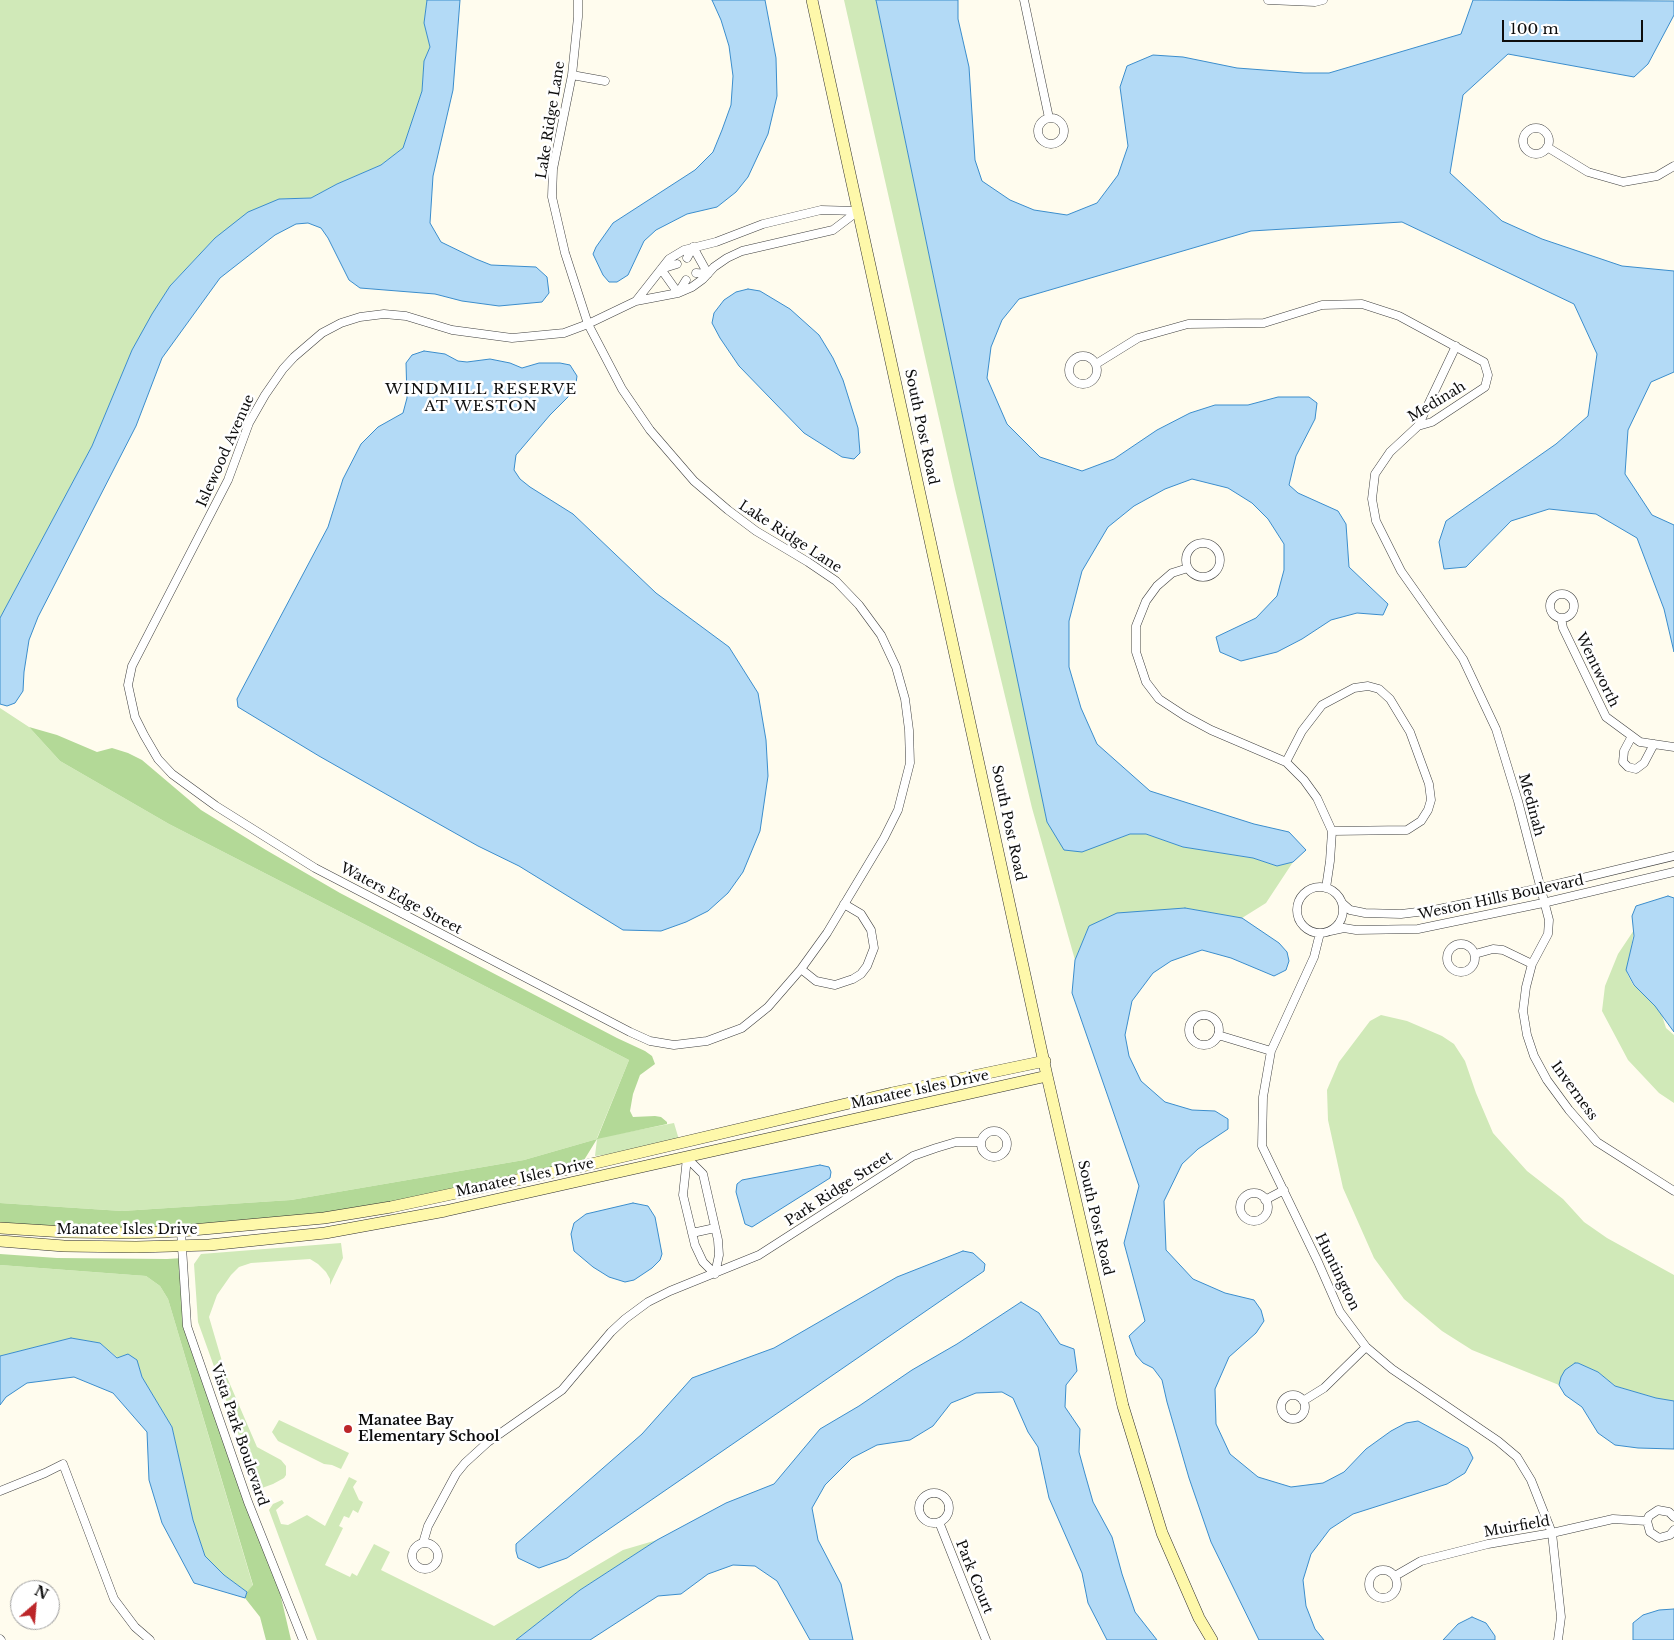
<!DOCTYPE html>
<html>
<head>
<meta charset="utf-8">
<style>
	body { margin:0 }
	#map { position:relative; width:1674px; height:1640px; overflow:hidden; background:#fffcee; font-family:"Libre Baskerville",serif }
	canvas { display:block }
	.north { position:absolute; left:10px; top:1580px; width:50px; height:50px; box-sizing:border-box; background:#fff; border:1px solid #9e9e9e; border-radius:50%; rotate:27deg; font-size:14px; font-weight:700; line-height:20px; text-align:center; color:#0d0d0d }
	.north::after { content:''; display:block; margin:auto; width:18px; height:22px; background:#bc2629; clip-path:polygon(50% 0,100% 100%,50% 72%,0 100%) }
	.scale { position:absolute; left:1502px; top:20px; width:141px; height:22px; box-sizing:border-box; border:2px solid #0d0d0d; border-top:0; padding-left:6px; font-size:15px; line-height:18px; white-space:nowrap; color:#0d0d0d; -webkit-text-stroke:4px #fff; paint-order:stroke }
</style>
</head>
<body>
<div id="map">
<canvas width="1674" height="1640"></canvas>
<div class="north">N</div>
<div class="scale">100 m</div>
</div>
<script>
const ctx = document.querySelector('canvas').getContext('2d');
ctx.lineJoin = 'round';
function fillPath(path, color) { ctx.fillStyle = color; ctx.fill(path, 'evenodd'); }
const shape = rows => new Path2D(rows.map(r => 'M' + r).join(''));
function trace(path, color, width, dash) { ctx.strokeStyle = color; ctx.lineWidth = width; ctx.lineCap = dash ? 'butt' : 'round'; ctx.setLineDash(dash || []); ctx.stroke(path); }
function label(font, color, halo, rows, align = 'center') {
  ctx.font = font + ' "Libre Baskerville",serif'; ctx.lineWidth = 5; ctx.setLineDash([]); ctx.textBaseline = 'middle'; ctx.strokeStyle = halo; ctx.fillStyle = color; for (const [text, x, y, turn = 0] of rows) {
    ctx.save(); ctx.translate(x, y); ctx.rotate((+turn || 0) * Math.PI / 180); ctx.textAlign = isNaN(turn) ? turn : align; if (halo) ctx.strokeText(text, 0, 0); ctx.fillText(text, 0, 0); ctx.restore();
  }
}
fillPath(shape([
	[0,0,427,0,424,23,430,47,424,61,422,91,403,148,381,165,337,184,311,198,279,199,215,238,170,286,132,350,92,446,0,618],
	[844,0,876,0,1047,822,1109,842,1130,834,1146,834,1183,847,1253,858,1277,866,1293,862,1266,903,1242,918,1185,908,1089,926,1075,960,1032,808,955,489],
	[0,708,29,727,60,761,169,824,629,1060,597,1138,674,1123,680,1143,658,1148,595,1156,597,1139,524,1160,291,1200,122,1211,0,1203],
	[1634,930,1627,973,1633,985,1658,1003,1666,1028,1674,1035,1674,1103,1659,1093,1628,1060,1602,1011,1605,986,1618,954],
	[1381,1015,1407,1021,1442,1036,1454,1044,1465,1061,1476,1093,1493,1133,1527,1171,1563,1199,1584,1222,1607,1238,1674,1275,1674,1401,1656,1398,1615,1386,1598,1372,1578,1363,1561,1377,1559,1385,1472,1350,1442,1331,1404,1299,1374,1258,1343,1188,1328,1120,1327,1090,1339,1062,1370,1021],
	[341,1243,343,1258,330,1285,330,1279,326,1272,318,1264,310,1259,251,1263,239,1267,231,1275,217,1295,209,1317,226,1375,257,1447,281,1460,286,1466,286,1475,284,1478,273,1484,262,1488,257,1486,198,1322,194,1264,201,1254],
	[0,1265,146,1276,160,1286,168,1299,253,1586,247,1592,224,1575,205,1556,193,1520,172,1427,142,1377,137,1360,118,1358,100,1343,71,1338,0,1356],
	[279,1420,349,1453,341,1469,332,1465,324,1464,278,1441,272,1432],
	[349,1477,357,1481,353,1487,359,1500,363,1502,358,1513,353,1510,349,1518,344,1516,339,1526,343,1528,325,1565,350,1577,352,1573,357,1576,374,1544,390,1552,381,1570,494,1626,623,1550,657,1540,580,1590,516,1640,317,1640,269,1510,273,1504,282,1500,284,1503,276,1510,281,1524,288,1525,307,1515,325,1526]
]), '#d0e9b8');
fillPath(shape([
	[29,727,57,735,97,752,112,748,128,753,142,760,201,810,266,850,340,893,617,1038,645,1051,652,1056,655,1064,640,1075,633,1094,630,1111,633,1117,655,1116,661,1117,667,1122,667,1124,597,1139,581,1165,391,1207,181,1231,0,1228,0,1203,122,1211,291,1200,524,1160,597,1139,629,1060,169,824,60,761],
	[0,1254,57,1258,167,1259,183,1258,187,1326,273,1563,291,1640,266,1640,260,1617,245,1598,247,1592,253,1585,168,1299,160,1286,146,1276,0,1265]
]), '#b3d997');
const water = shape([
	[427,0,460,0,453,90,433,176,430,223,441,242,476,259,491,265,536,267,547,277,549,293,542,302,499,306,462,301,435,294,360,288,349,280,328,238,321,228,308,223,296,224,275,235,220,278,162,358,136,426,38,617,29,640,24,672,23,691,15,703,7,706,0,704,0,618,92,446,132,350,152,314,170,286,215,238,248,212,279,199,311,198,337,184,381,165,403,148,422,91,424,61,430,47,424,23,427,0],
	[712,0,765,0,776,58,777,96,768,134,748,177,736,192,717,207,687,214,656,230,644,241,628,275,617,282,609,282,603,275,593,254,596,247,613,223,695,170,713,152,722,130,731,105,733,76,729,46,721,20,712,0],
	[876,0,958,0,958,19,969,67,975,160,982,181,1010,200,1034,210,1067,215,1097,203,1118,175,1128,146,1120,87,1127,66,1153,55,1183,57,1237,68,1304,73,1329,73,1461,34,1473,0,1674,1,1674,15,1648,64,1634,77,1508,54,1463,95,1450,173,1502,221,1542,239,1622,266,1674,271,1674,372,1651,382,1628,430,1625,474,1652,515,1674,525,1674,652,1664,609,1637,538,1596,514,1549,509,1511,521,1466,567,1444,569,1439,542,1446,521,1556,444,1588,416,1597,354,1574,304,1402,222,1251,231,1019,299,1002,320,991,347,987,378,1007,424,1040,457,1082,471,1114,459,1157,430,1190,413,1215,405,1248,405,1278,397,1309,397,1317,403,1315,419,1296,456,1289,485,1298,493,1338,511,1346,524,1349,567,1388,604,1383,615,1357,613,1331,620,1302,639,1277,652,1241,661,1220,652,1216,637,1256,618,1277,596,1284,570,1284,544,1268,519,1252,503,1228,488,1192,479,1165,489,1134,506,1108,527,1082,571,1069,621,1069,667,1081,708,1097,744,1150,791,1254,824,1289,832,1306,850,1293,862,1277,866,1253,858,1183,847,1146,834,1130,834,1082,852,1064,850,1047,822,876,0],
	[748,289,760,291,790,309,819,335,833,358,843,380,858,428,860,453,854,459,842,457,804,433,739,366,720,338,712,323,714,313,724,300,736,292,748,289],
	[424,351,445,354,458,361,467,362,490,359,510,363,522,368,539,363,560,363,570,365,577,376,576,383,568,397,550,415,516,455,514,470,520,479,530,487,573,514,656,593,729,647,758,693,766,740,768,776,760,831,743,872,728,893,708,911,686,922,661,931,623,930,519,866,478,846,407,806,319,756,238,707,237,699,240,693,328,527,343,479,361,444,378,427,403,413,407,398,406,363,412,355,424,351],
	[1668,896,1674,898,1674,1032,1655,1006,1634,985,1626,970,1634,936,1632,916,1636,906,1668,896],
	[1185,908,1242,918,1279,943,1287,952,1289,961,1286,970,1274,976,1231,958,1202,950,1171,961,1153,973,1132,1001,1125,1035,1129,1056,1141,1081,1165,1102,1192,1110,1215,1111,1228,1119,1228,1129,1198,1149,1182,1164,1164,1201,1166,1250,1193,1279,1225,1293,1254,1300,1261,1310,1264,1321,1256,1333,1229,1357,1215,1389,1216,1424,1230,1454,1258,1477,1291,1487,1323,1483,1344,1472,1366,1449,1391,1431,1406,1423,1418,1421,1468,1448,1473,1458,1465,1473,1447,1484,1353,1514,1330,1529,1311,1554,1303,1580,1306,1606,1315,1629,1324,1640,1259,1640,1211,1542,1189,1478,1167,1402,1162,1380,1153,1368,1143,1363,1136,1355,1129,1336,1145,1321,1124,1243,1139,1186,1072,993,1075,960,1089,926,1117,913,1185,908],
	[820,1165,829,1167,831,1172,830,1178,752,1227,745,1224,736,1192,737,1184,742,1180,820,1165],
	[633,1203,648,1206,655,1217,662,1254,660,1260,652,1268,634,1280,625,1282,609,1277,593,1267,574,1251,571,1234,574,1223,586,1214,633,1203],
	[963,1251,973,1253,985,1264,984,1271,567,1558,539,1568,518,1558,516,1551,516,1544,642,1434,692,1378,774,1348,897,1277,963,1251],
	[1021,1302,1039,1313,1060,1344,1074,1349,1077,1371,1066,1385,1065,1407,1080,1429,1079,1452,1085,1474,1093,1502,1112,1537,1122,1574,1135,1612,1157,1640,1107,1640,1088,1603,1082,1573,1049,1498,1038,1447,1028,1432,1013,1398,1002,1392,976,1393,951,1403,933,1426,910,1440,877,1445,852,1458,825,1485,812,1508,818,1540,841,1584,853,1640,810,1640,777,1581,755,1566,733,1565,708,1574,681,1594,658,1596,590,1640,516,1640,580,1590,657,1540,726,1503,774,1484,820,1429,859,1406,912,1370,957,1344,1021,1302],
	[71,1338,100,1343,117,1358,128,1354,137,1360,142,1377,172,1427,193,1520,205,1556,224,1575,247,1592,245,1598,194,1583,162,1523,149,1480,147,1432,113,1393,74,1377,27,1383,6,1397,0,1405,0,1356,71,1338],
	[1575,1363,1578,1363,1598,1372,1615,1386,1656,1398,1674,1401,1674,1449,1638,1448,1615,1445,1598,1433,1582,1407,1565,1395,1559,1385,1561,1377,1565,1370,1575,1363],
	[1674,1609,1674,1640,1633,1640,1633,1623,1643,1615,1659,1610,1674,1609],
	[1472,1617,1486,1623,1495,1636,1495,1640,1443,1640,1458,1624,1472,1617]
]);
fillPath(water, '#b3daf6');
trace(water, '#3b8dcc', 1);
const street = shape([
	[578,0,578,17,572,75,553,169,552,197,565,253,588,324,622,389,650,430,694,481,728,510,756,531,808,562,836,581,859,605,881,635,896,667,905,699,909,730,910,763,898,810,884,838,827,933,801,969,768,1007,742,1028,707,1041,674,1045,650,1041,630,1032,315,868,216,806,172,774,158,759,144,735,135,717,128,685,132,666,228,480,249,423,265,395,283,369,294,357,322,333,341,323,360,317,384,314,406,316,452,330,512,338,564,333,588,324,636,301,678,293,692,287,703,279,714,267,727,258,742,251,833,230,858,211,821,210,763,224,716,242,684,250,669,259,636,301],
	[1024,0,1049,118],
	[1268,0,1315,2,1323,0],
	[572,75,605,81],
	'1038 131a13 13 0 1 1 26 0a13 13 0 1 1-26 0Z',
	'1523 141a13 13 0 1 1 26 0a13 13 0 1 1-26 0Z',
	[1547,147,1588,172,1623,182,1657,176,1674,166],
	[693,247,708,274,696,273],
	[687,258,693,247],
	[677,264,661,269,678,293,686,280],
	'1069 370a14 14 0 1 1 28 0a14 14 0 1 1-28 0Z',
	[1096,364,1138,338,1188,324,1264,323,1322,305,1362,304,1399,316,1484,362,1488,375,1485,387,1432,422,1418,426,1390,452,1375,474,1372,499,1376,521,1401,571,1463,659,1496,729,1518,801,1549,920,1548,934,1532,964,1526,987,1523,1011,1527,1035,1534,1056,1547,1080,1569,1110,1597,1142,1674,1191],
	[1418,426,1456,346],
	'1186 560a17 17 0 1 1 34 0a17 17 0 1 1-34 0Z',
	[1188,568,1172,573,1157,586,1146,601,1136,626,1136,652,1146,682,1159,699,1185,716,1211,730,1286,762,1304,780,1317,798,1332,831,1330,861,1326,888],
	'1550 606a12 12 0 1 1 24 0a12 12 0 1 1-24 0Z',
	[1561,618,1563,628,1606,717,1640,742,1674,747],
	[1632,736,1624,751,1623,762,1628,767,1636,769,1644,763,1654,744],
	[1286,762,1302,731,1322,705,1354,688,1368,686,1379,689,1390,699,1410,732,1429,784,1431,800,1428,810,1421,821,1407,830,1332,831],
	'1297 910a23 23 0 1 1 46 0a23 23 0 1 1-46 0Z',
	[1342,903,1350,910,1365,913,1401,914,1434,910,1541,888,1674,856],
	[1330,931,1344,928,1356,930,1418,929,1543,903,1674,872],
	[1320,933,1314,957,1271,1051,1263,1097,1262,1146,1318,1262,1340,1312,1366,1347,1392,1369,1498,1441,1517,1457,1531,1480,1552,1533,1561,1617,1558,1640],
	'1447 958a14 14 0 1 1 28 0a14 14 0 1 1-28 0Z',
	[1475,954,1493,949,1503,950,1532,964],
	[801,969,816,981,835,985,853,979,861,974,867,966,874,948,871,930,861,914,844,904],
	'1189 1030a15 15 0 1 1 30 0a15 15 0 1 1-30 0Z',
	[1218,1035,1271,1051],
	'981 1144a13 13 0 1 1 26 0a13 13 0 1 1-26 0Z',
	[687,1158,703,1174,718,1240,719,1255,715,1274,703,1262,695,1245,683,1195,687,1158],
	'1240 1207a14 14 0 1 1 28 0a14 14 0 1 1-28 0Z',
	[1265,1200,1284,1190],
	[181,1231,187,1326,248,1502,303,1640],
	[692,1233,715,1228],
	'1281 1407a12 12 0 1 1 24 0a12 12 0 1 1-24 0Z',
	[1303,1401,1324,1388,1366,1347],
	[0,1491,45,1473,63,1464,114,1599,135,1627,150,1640],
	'919 1508a15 15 0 1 1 30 0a15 15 0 1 1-30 0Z',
	[1674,1517,1669,1512,1658,1510,1649,1516,1647,1521,1650,1532,1659,1538,1670,1535,1674,1530],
	[939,1522,986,1640],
	[423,1543,428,1526,456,1474,465,1463,488,1442,562,1390,611,1332,625,1319,648,1302,670,1291,759,1255,913,1156,936,1148,956,1142,981,1142],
	'412 1556a13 13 0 1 1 26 0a13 13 0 1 1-26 0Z',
	'1369 1584a14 14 0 1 1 28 0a14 14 0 1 1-28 0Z',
	[1395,1576,1421,1561,1488,1544,1552,1533,1613,1519,1647,1521],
	[0,1639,1,1640]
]);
const secondary = shape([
	[812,0,1047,1076,1123,1406,1162,1533,1199,1618,1212,1640],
	[0,1228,65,1232,132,1233,181,1231,324,1218,391,1207,587,1165,892,1093,1045,1061],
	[0,1241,64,1246,136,1247,209,1245,325,1233,445,1211,1047,1076]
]);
trace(street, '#404040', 9);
trace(secondary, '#2f2f2f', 12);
trace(street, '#fff', 8);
trace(secondary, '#fef8aa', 11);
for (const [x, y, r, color] of [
	[348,1429,5,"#bc2629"]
]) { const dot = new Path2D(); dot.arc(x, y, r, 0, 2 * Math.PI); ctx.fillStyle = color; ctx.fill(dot); trace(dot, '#fff', 2); }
label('14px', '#0d0d0d', '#fff', [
	["Lake Ridge Lane",551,120,-81],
	["Medinah",1437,402,-31],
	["South Post Road",921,427,78],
	["Islewood Avenue",226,451,-66],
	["Lake Ridge Lane",790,537,33],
	["Wentworth",1597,670,64],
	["Medinah",1531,805,75],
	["South Post Road",1008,823,78],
	["Weston Hills Boulevard",1501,898,-12],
	["Waters Edge Street",401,899,28],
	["Manatee Isles Drive",920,1090,-12],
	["Inverness",1574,1091,54],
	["Manatee Isles Drive",525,1178,-12],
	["Park Ridge Street",839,1189,-33],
	["South Post Road",1095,1218,77],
	["Manatee Isles Drive",127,1230],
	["Huntington",1337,1272,64],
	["Vista Park Boulevard",239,1435,71],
	["Muirfield",1517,1527,-10],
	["Park Court",974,1577,68]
]);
label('bold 14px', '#0d0d0d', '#fff', [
	["Manatee Bay",358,1421],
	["Elementary School",358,1437]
], 'left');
ctx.letterSpacing = '1px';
label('15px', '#0d0d0d', '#fff', [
	["WINDMILL RESERVE",481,390],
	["AT WESTON",481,407]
]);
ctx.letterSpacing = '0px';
</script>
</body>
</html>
